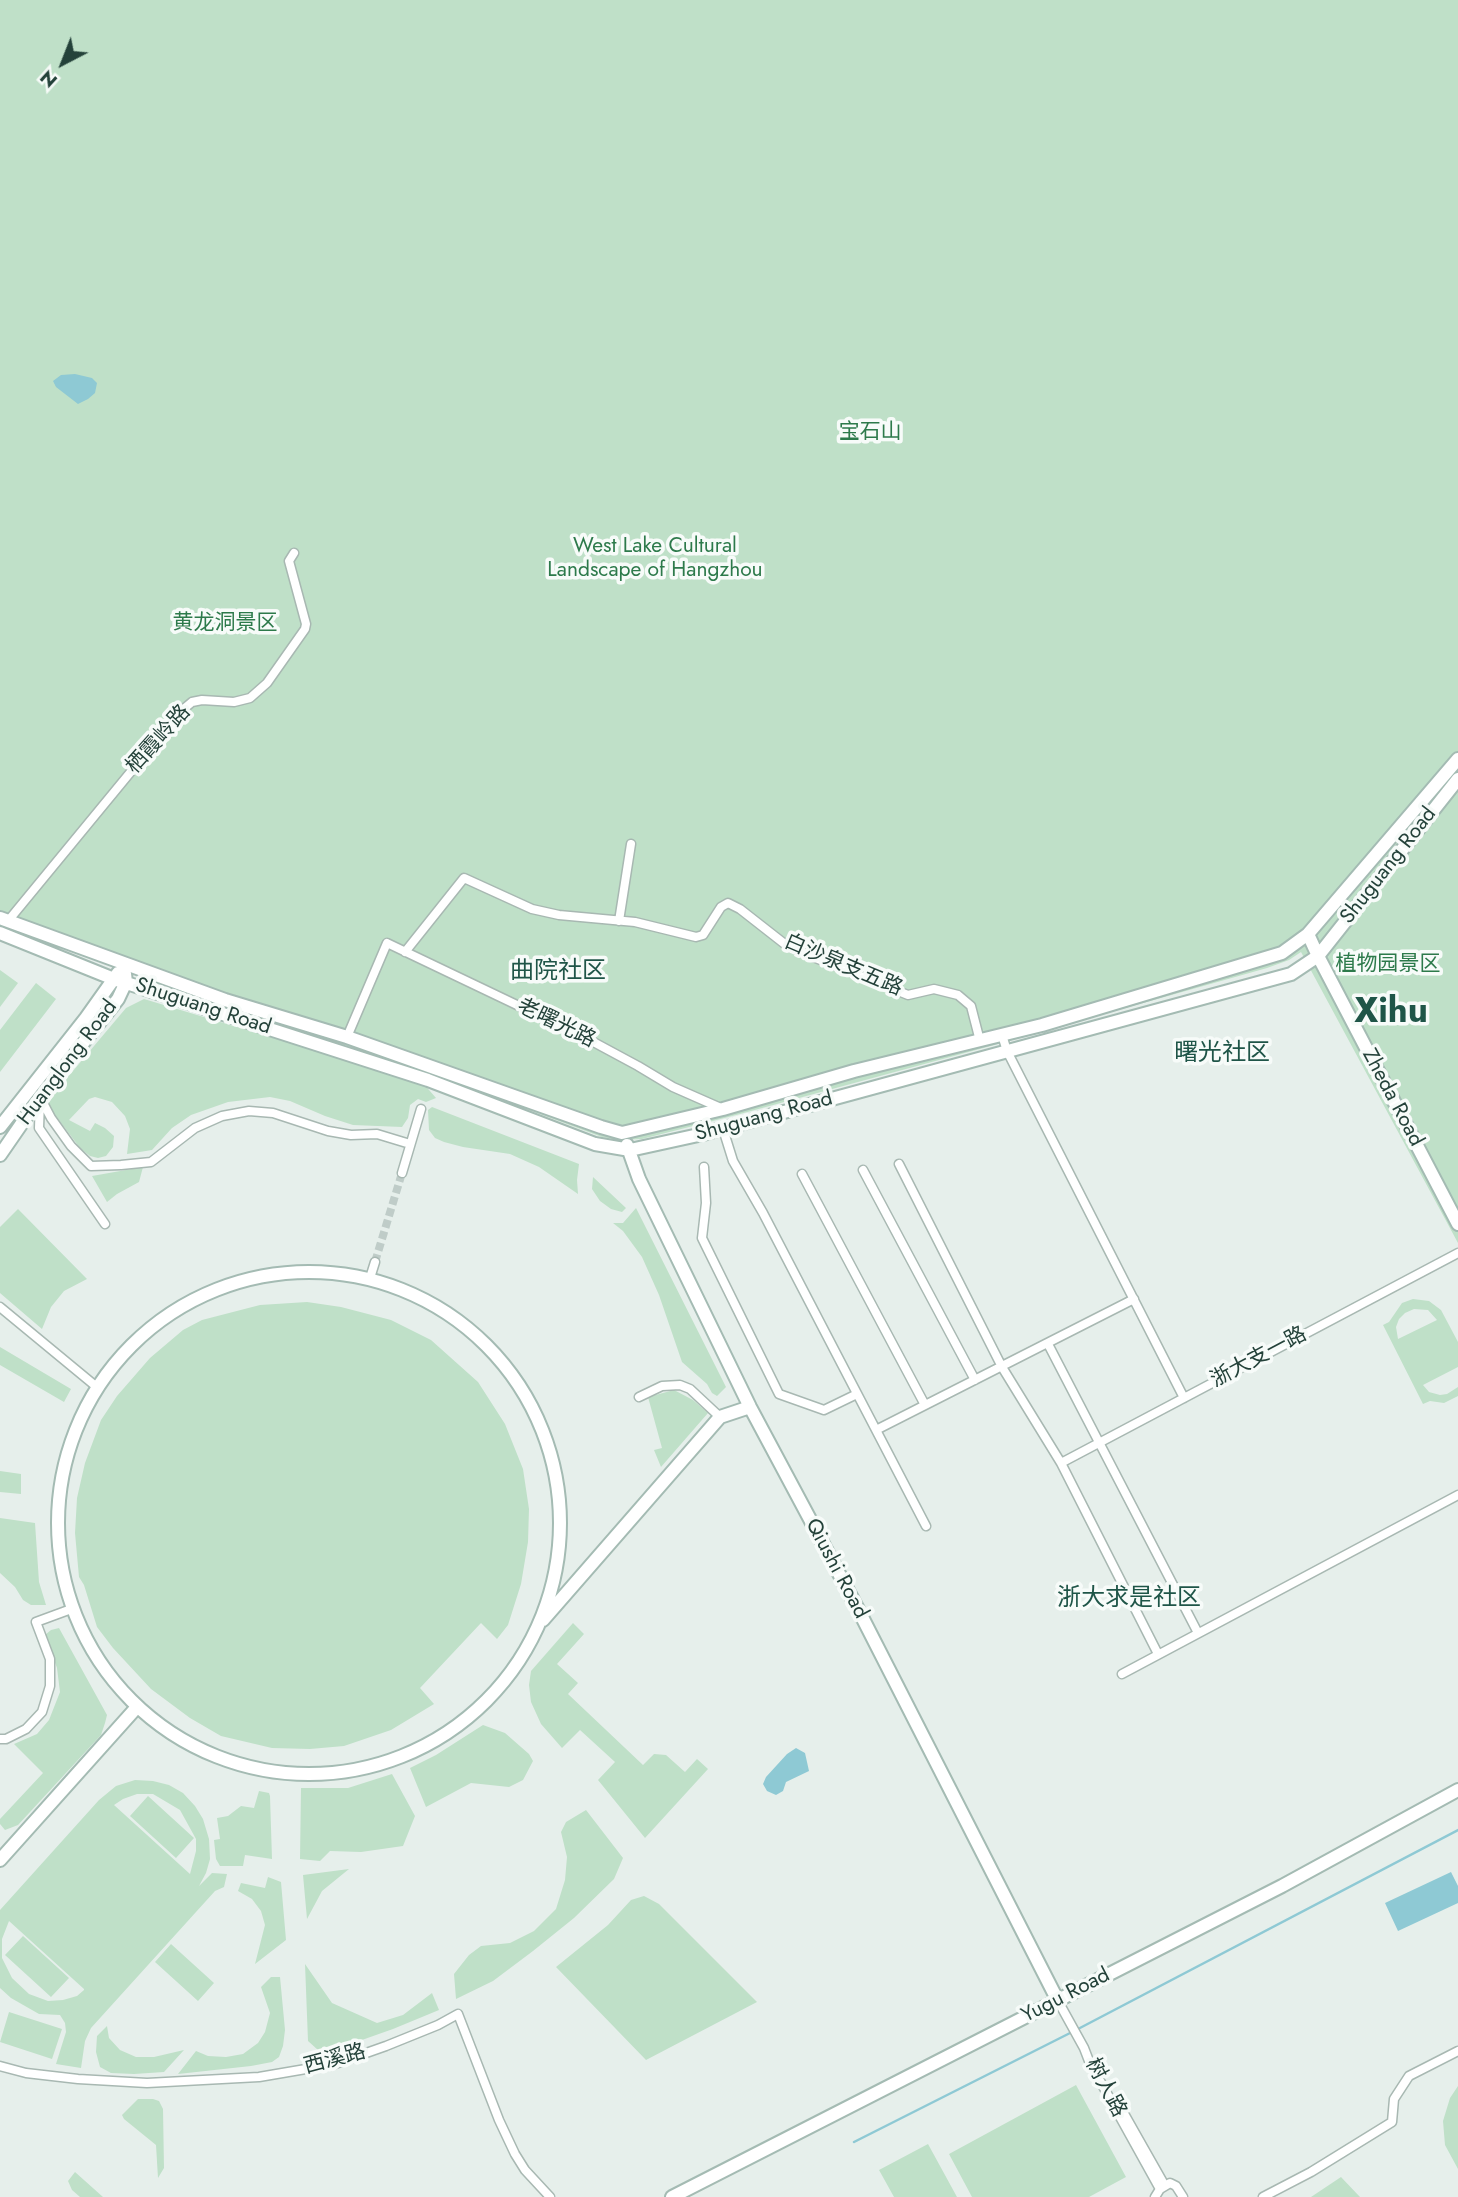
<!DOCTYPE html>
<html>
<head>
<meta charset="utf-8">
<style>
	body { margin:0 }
	#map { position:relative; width:1458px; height:2197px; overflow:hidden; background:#e6efeb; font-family:Jost,sans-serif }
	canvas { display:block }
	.north { position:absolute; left:28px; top:28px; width:70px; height:70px; -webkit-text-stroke:5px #f7fbf9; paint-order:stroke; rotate:222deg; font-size:19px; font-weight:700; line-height:28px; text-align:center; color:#24423a }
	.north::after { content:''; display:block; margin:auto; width:24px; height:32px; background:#24423a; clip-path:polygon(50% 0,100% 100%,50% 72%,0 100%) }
</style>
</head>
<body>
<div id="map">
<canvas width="1458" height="2197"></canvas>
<div class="north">N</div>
</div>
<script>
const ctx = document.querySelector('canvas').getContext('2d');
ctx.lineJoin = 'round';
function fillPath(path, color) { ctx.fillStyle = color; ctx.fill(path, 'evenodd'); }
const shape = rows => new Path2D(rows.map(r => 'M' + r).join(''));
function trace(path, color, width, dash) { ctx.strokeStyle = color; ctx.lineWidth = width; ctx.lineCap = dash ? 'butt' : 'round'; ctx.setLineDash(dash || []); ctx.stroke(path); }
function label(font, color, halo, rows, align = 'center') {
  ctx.font = font + ' Jost,"Noto Sans SC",sans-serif'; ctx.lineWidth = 7; ctx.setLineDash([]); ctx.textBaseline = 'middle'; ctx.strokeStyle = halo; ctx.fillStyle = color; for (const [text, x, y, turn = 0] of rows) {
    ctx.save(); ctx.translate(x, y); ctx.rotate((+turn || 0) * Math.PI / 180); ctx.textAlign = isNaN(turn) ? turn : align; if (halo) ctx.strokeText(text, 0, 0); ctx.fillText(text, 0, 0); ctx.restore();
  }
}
fillPath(shape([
	[0,0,1458,0,1458,1243,1301,952,1289,960,1267,968,998,1044,740,1114,642,1139,616,1140,602,1137,415,1068,264,1019,65,949,0,923],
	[0,970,18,983,0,1007],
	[36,983,56,999,0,1072,0,1030],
	[144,999,423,1083,436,1098,426,1102,418,1099,410,1105,408,1118,402,1127,353,1125,325,1116,290,1101,270,1097,228,1102,191,1115,172,1128,152,1150,127,1154,130,1129,125,1116,112,1102,95,1097,89,1099,69,1120,90,1131,95,1123,105,1128,114,1136,113,1147,106,1156,98,1158,90,1156,80,1148,46,1103,126,1008],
	[432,1107,579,1164,577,1180,578,1194,539,1167,510,1154,463,1147,444,1142,435,1138,429,1130,428,1110],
	[143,1167,139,1182,117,1194,107,1202,92,1176],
	[593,1177,626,1208,622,1212,611,1209,600,1201,592,1189],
	[636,1208,726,1387,717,1396,712,1393,707,1384,682,1362,659,1295,642,1257,623,1231,613,1223,623,1223],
	[18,1209,87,1279,64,1291,51,1307,42,1329,0,1293,0,1227],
	[1413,1299,1429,1301,1441,1310,1458,1342,1458,1367,1423,1385,1429,1392,1440,1395,1447,1394,1458,1387,1458,1396,1444,1403,1430,1401,1423,1404,1383,1325,1389,1322,1402,1303],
	[1414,1309,1428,1310,1437,1320,1398,1339,1396,1327,1399,1319,1405,1313],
	[307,1302,341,1307,391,1320,431,1340,478,1382,505,1424,523,1469,529,1509,528,1542,521,1584,508,1625,497,1639,481,1623,420,1688,434,1704,391,1730,344,1746,310,1749,272,1748,221,1736,190,1718,151,1689,113,1648,97,1627,84,1585,79,1577,75,1533,77,1498,85,1463,101,1420,117,1396,150,1358,183,1330,202,1320,260,1305],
	[0,1347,71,1389,64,1402,0,1365],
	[674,1390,693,1400,708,1413,661,1467,654,1450,662,1448,648,1397],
	[0,1471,21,1474,21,1494,0,1492],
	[0,1518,35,1523,39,1582,46,1605,31,1605,23,1600,15,1587,0,1573],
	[573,1623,584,1634,557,1664,578,1683,568,1694,643,1765,654,1754,666,1755,685,1772,697,1759,708,1769,645,1838,598,1780,615,1762,580,1730,562,1748,541,1724,531,1702,529,1685,531,1671],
	[59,1628,107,1715,105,1723,101,1735,18,1825,5,1830,0,1824,0,1819,43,1773,14,1744,37,1734,49,1720,60,1692,57,1668,45,1635,51,1630],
	[483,1725,505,1733,529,1754,533,1761,523,1780,509,1787,471,1783,426,1807,410,1768,436,1755],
	[392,1774,415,1816,403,1846,361,1852,330,1851,320,1861,300,1859,301,1788,348,1788],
	[135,1780,153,1781,169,1785,183,1793,195,1806,203,1819,209,1839,210,1859,206,1873,199,1886,212,1873,227,1874,224,1887,215,1891,91,2028,85,2041,81,2068,56,2064,66,2032,65,2023,60,2015,39,2014,11,1998,0,1988,0,1910,99,1800,116,1786],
	[137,1794,153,1794,180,1810,196,1839,196,1851,190,1874,114,1805,123,1799],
	[9,1921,84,1989,84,1990,77,1996,63,2000,48,2001,29,1994,12,1978,2,1958,2,1939],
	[259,1791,269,1793,270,1796,272,1859,245,1855,243,1866,220,1866,216,1859,214,1840,220,1839,217,1818,228,1816,241,1806,254,1808],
	[148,1796,194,1838,176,1858,130,1816],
	[586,1810,623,1858,614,1879,574,1918,533,1951,493,1981,456,1999,454,1974,469,1955,481,1946,510,1943,534,1931,556,1909,565,1880,567,1857,561,1832,566,1822],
	[349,1869,322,1891,307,1919,303,1875],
	[268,1877,281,1882,286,1940,255,1964,265,1925,261,1911,252,1899,238,1891,241,1883,265,1888],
	[644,1896,659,1904,757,2002,646,2060,556,1967,608,1925,631,1900],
	[23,1936,69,1978,51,1997,5,1955],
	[171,1944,214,1983,198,2001,155,1962],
	[305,1964,332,2003,377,2023,403,2015,432,1993,439,2010,393,2029,328,2052,318,2050,308,2041],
	[271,1977,280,1977,285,2030,283,2046,279,2057,272,2062,251,2066,178,2074,196,2051,208,2056,226,2057,243,2054,258,2043,265,2032,270,2013,261,1987],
	[9,2012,62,2029,52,2059,0,2042],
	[107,2026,109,2038,120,2050,136,2057,154,2057,184,2050,164,2072,134,2074,111,2073,100,2067,96,2052,97,2036],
	[1076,2085,1126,2177,1089,2197,972,2197,949,2154],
	[1458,2086,1458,2169,1445,2145,1443,2121,1450,2098],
	[138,2099,153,2099,159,2101,163,2109,164,2168,158,2178,156,2145,124,2119,122,2115],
	[928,2144,957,2197,894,2197,879,2170],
	[75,2172,103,2197,80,2197,72,2190,68,2181],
	[1341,2177,1360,2197,1311,2197]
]), '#bfe0c8');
fillPath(shape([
	[75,374,92,378,97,383,95,393,88,399,78,404,56,387,53,381,61,375],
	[796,1748,805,1753,809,1771,786,1782,783,1791,776,1795,767,1791,763,1784,766,1777,787,1754],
	[1451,1872,1458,1886,1458,1903,1398,1931,1385,1903]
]), '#8ec9d4');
trace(shape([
	[854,2142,1078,2029,1458,1830]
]), '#8ec9d4', 2.5);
trace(shape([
	[375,1262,402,1173]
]), '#bfccc8', 8, [8, 4]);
const street = shape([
	[8,921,180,712,192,702,202,700,234,702,250,698,267,683,305,629,306,624,289,561,294,553],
	[619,921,631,844],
	[405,952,464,878,532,909,559,915,635,922,696,937,703,935,721,907,728,903,740,909,786,945,813,957,908,995,934,989,958,995,971,1006,980,1041],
	[1002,1035,1007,1051,1184,1398],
	[347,1037,387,943,586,1038,638,1066,673,1087,723,1109],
	[40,1097,51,1118,71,1146,91,1166,121,1165,151,1162,195,1128,222,1116,249,1111,273,1113,328,1131,351,1135,377,1134,410,1144],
	[40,1100,39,1128,105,1224],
	[723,1129,733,1161,763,1213,926,1526],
	[899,1164,1002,1367,1061,1463,1158,1654],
	[704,1167,706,1203,702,1238,779,1394,824,1410,857,1394],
	[863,1170,975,1380],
	[402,1173,421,1109],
	[802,1174,925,1405],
	[370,1278,375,1262],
	[0,1307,98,1388],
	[1048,1344,1198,1633],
	[639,1397,662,1386,680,1385,690,1389,720,1417],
	[876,1430,1134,1299],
	[1061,1463,1458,1253],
	[1122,1674,1458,1495],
	[0,1739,6,1739,26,1729,42,1712,50,1686,50,1659,36,1622,74,1608],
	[1058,2001,1084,2048,1089,2061,1160,2189],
	[0,2066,26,2073,78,2079,147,2083,259,2077,335,2064,386,2046,438,2025,458,2014,499,2120,515,2154,525,2170,550,2197],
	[1118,2103,1165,2186],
	[1155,2197,1160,2189,1170,2183,1176,2186,1183,2197],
	[1263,2197,1311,2172,1392,2122,1394,2099,1409,2076,1458,2051]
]);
const secondary = shape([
	[0,918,225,1000,347,1037,601,1127,622,1133,723,1109,854,1071,1042,1025,1282,953,1308,934,1458,759],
	[0,933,114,979,428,1080,595,1144,630,1150,703,1134,1291,974,1318,956,1458,779],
	[1308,934,1318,956,1458,1224],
	[0,1127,86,1018,118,973],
	[627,1145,639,1179,750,1407,860,1613,1058,2001],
	[0,1155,40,1097,118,999,126,982,125,974],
	'58 1523a251 251 0 1 1 502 0a251 251 0 1 1-502 0Z',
	[543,1620,720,1417,750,1407],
	[0,1860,137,1707],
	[672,2197,1282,1886,1458,1790]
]);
trace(street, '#a8b8b2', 11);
trace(secondary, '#a4bbb3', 16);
trace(street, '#fff', 8);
trace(secondary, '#fff', 12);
label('21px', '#2d7a4b', '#f7fbf9', [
	["宝石山",870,433],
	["West Lake Cultural",655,547],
	["Landscape of Hangzhou",655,571],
	["黄龙洞景区",225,624],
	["植物园景区",1388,965]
]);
label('21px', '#24423a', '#f7fbf9', [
	["栖霞岭路",159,740,-48],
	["Shuguang Road",1389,866,-52],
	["白沙泉支五路",843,966,23],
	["Shuguang Road",203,1007,18],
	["老曙光路",556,1024,26],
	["Huanglong Road",68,1063,-53],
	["Zheda Road",1392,1098,62],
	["Shuguang Road",764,1117,-15],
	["浙大支一路",1259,1358,-28],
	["Qiushi Road",836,1569,62],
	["Yugu Road",1066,1996,-27],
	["西溪路",335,2060,-15],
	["树人路",1105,2088,62]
]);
label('24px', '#1f5548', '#f7fbf9', [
	["曲院社区",558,972],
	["曙光社区",1222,1054],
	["浙大求是社区",1129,1599]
]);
label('bold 35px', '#1f5548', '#f7fbf9', [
	["Xihu",1391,1014]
]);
</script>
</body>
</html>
